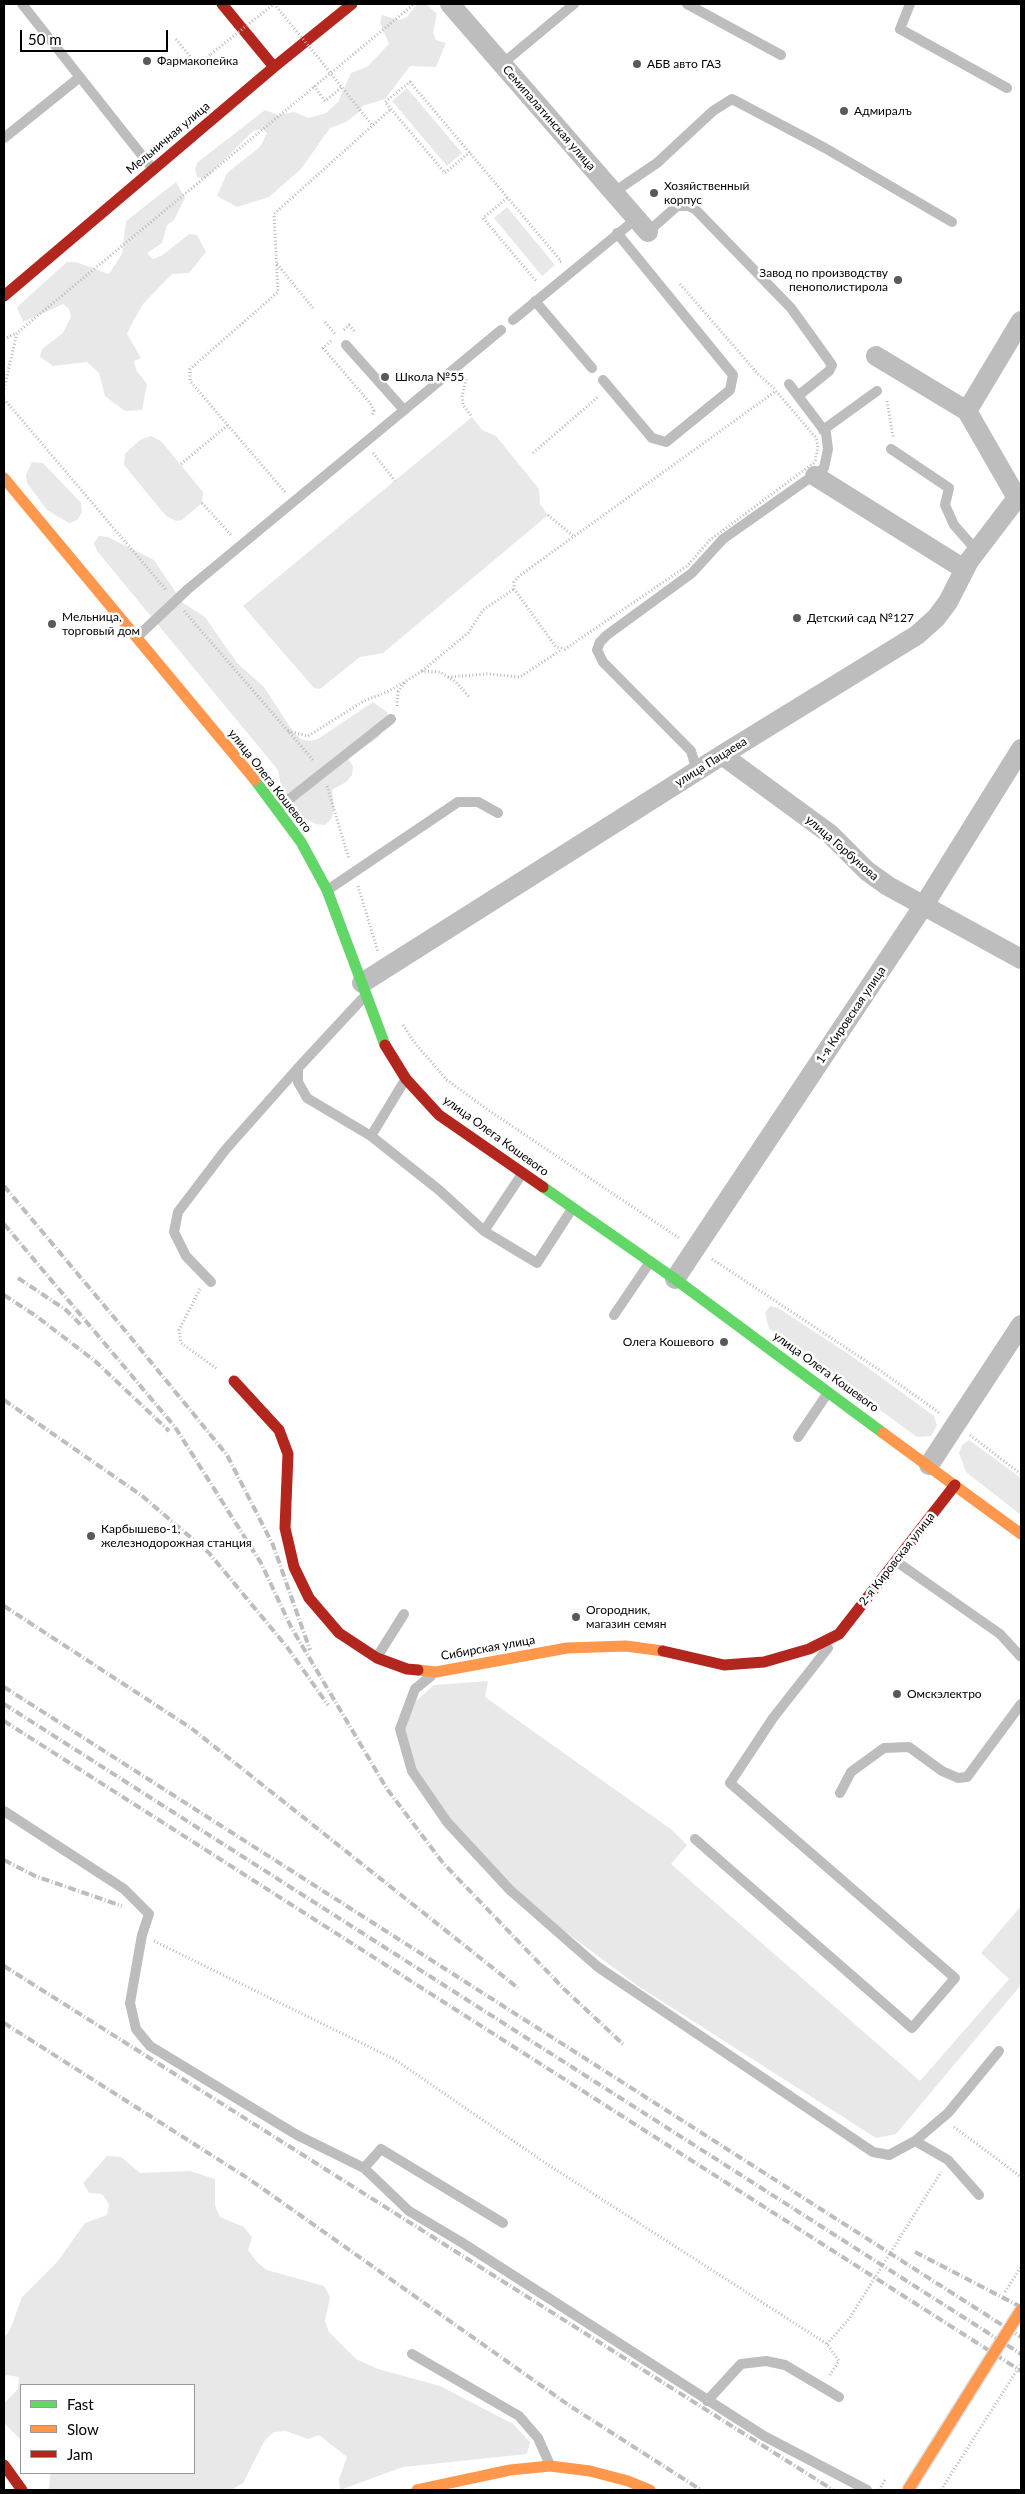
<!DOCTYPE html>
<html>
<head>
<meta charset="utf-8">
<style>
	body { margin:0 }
	#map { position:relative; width:1025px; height:2494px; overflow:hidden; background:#fff; font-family:Lato,sans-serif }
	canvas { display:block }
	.frame { position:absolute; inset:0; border:5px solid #000; pointer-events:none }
	.legend { position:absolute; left:20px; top:2384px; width:175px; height:90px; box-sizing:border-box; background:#fff; border:1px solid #999; margin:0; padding:6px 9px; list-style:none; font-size:15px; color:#000 }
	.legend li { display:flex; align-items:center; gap:10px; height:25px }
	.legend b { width:25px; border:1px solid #999 }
	.scale { position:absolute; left:20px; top:30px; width:148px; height:22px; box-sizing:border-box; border:2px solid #000; border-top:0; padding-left:6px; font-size:15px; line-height:18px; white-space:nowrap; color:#000; -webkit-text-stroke:4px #fff; paint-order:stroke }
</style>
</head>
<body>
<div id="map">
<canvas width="1025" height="2494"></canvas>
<div class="frame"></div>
<ul class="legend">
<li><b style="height:6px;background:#63d668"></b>Fast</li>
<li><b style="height:6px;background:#ff974d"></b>Slow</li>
<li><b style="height:6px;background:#b3261e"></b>Jam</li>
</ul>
<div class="scale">50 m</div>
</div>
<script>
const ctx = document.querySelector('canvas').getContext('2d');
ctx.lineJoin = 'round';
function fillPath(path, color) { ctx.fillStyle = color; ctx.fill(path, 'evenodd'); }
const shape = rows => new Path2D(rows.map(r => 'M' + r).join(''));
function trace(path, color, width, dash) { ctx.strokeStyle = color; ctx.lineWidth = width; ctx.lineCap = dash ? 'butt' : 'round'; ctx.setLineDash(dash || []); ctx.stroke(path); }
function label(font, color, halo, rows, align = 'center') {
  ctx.font = font + ' Lato,sans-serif'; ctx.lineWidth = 5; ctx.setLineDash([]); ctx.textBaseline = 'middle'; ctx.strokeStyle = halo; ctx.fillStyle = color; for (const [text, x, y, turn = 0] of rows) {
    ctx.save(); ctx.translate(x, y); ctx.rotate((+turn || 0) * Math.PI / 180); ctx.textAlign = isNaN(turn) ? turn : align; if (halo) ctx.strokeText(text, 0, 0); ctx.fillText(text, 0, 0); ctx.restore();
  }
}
fillPath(shape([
	[417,4,426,4,437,14,433,32,436,40,446,43,436,67,410,66,385,99,362,106,360,111,346,122,330,128,301,169,269,197,237,207,217,196,227,173,260,147,267,133,261,129,253,131,205,179,197,177,195,169,198,162,265,110,278,115,294,112,309,118,326,113,338,102,351,73,367,67,389,44,380,23,382,15,399,20,407,17],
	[407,88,462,153,447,166,392,101],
	[176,182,185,198,174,220,167,225,162,243,147,253,153,259,163,255,189,234,197,235,206,252,189,273,172,274,143,304,130,327,127,334,141,358,134,361,136,370,147,384,142,410,125,411,105,396,99,373,87,362,53,366,40,357,42,349,63,333,71,317,69,309,63,304,23,322,17,307,67,262,76,262,109,274,122,254,126,221],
	[507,207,555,265,542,276,494,218],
	[472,417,482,430,496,436,539,489,540,504,548,515,383,653,360,657,320,689,314,688,243,606],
	[151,436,161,441,203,492,202,503,182,520,176,521,166,516,124,465,125,454,129,450,140,440],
	[32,462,43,463,81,503,82,512,77,520,69,523,47,510,27,483,26,475],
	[99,536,108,537,154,560,183,603,205,617,237,663,264,687,294,733,301,739,309,741,318,739,373,702,387,712,388,721,379,737,348,759,353,766,352,775,346,782,332,790,334,810,331,819,325,825,316,824,300,816,281,787,278,770,97,551,94,543],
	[770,1306,778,1308,853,1357,934,1416,937,1425,931,1436,917,1437,769,1329,765,1313],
	[969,1440,1021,1478,1021,1515,966,1472,959,1453,962,1445],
	[488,1681,485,1697,672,1830,687,1845,671,1864,920,2081,1009,1979,981,1953,1021,1906,1021,1985,896,2134,876,2138,638,1986,551,1921,507,1883,449,1821,414,1769,404,1730,416,1701,434,1685],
	[107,2156,121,2157,140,2173,190,2171,215,2179,215,2206,220,2217,244,2227,252,2237,248,2250,257,2262,267,2270,324,2286,330,2297,325,2321,329,2332,356,2359,378,2369,440,2386,513,2424,530,2442,527,2454,403,2467,340,2490,339,2479,347,2457,319,2435,308,2439,286,2431,274,2432,265,2440,243,2483,231,2490,49,2490,50,2473,194,2473,194,2385,21,2385,21,2440,4,2423,4,2403,18,2389,19,2377,7,2375,4,2378,4,2338,10,2330,22,2297,58,2261,85,2223,107,2215,109,2204,102,2194,89,2193,83,2183]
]), '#e8e8e8');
trace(shape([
	[176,39,197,65,211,54],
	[325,66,372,125],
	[314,86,325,101,342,87],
	[470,152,445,173,385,102,410,82,561,261,559,262],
	[507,198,483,218,536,281],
	[277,264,313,308],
	[680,284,758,374,775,389],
	[325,322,336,335],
	[344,330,349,325,355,332],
	[4,339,17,333],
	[331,341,323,348,370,403,374,411,372,416],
	[466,379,462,397,463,405,472,417],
	[4,389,17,333,414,4],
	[776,391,816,438,818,446,815,462,710,540,687,566,565,649,556,647,514,589,514,582,519,576,776,391],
	[4,399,167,591],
	[887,401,893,437],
	[373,453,395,481],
	[533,453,599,396],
	[181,464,228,425],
	[285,492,190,381,190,369,278,292,274,214,391,109],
	[202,503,231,535],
	[548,515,573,536],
	[184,611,314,761],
	[422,671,468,633,483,610,514,589],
	[448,677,487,674,520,677,561,650],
	[397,706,398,692,406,681,422,671,440,672,456,682,470,698],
	[288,731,308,736,364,701,389,691,406,681],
	[327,786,349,859],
	[358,886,378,952],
	[403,1025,414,1042,447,1080,488,1110,679,1238],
	[712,1259,878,1369,941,1414],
	[200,1289,179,1330,181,1343,217,1369],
	[970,1435,1021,1474],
	[154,1941,394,2059,547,2164,827,2344,839,2361,830,2375],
	[954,2127,1021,2177],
	[827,2344,849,2319,941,2172]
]), '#b8b8b8', 3, [1, 2.5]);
trace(shape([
	[22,4,152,168],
	[687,4,781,55],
	[910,4,900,29,1007,88],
	[502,64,574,4],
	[4,138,80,77],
	[614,192,657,163,713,111,732,99,825,148,952,222],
	[648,232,677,206,688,206,695,209,791,308,832,365,829,371,798,396],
	[535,301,592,368],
	[513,320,636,219],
	[346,345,404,410],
	[603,380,652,438,666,442,730,390,733,375,617,233],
	[823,430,877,391],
	[891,449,949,488,945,505,954,525,976,550],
	[137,637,188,589,501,330],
	[697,771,691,751,603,662,597,650,600,642,607,635,692,573,723,539,824,468,828,449,826,433,789,384],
	[278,808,391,719],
	[329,889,458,802,478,802,498,813],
	[363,998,298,1068,298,1082,307,1098,371,1136,439,1190,484,1231,537,1263,572,1209],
	[371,1136,405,1080],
	[484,1231,522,1174],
	[211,1282,186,1256,174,1232,178,1212,226,1149,298,1068],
	[614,1315,650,1262],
	[798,1437,827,1394],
	[897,1562,1000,1634,1021,1657],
	[377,1657,404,1614],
	[431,1676,415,1689,400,1729,412,1771,447,1822,510,1890,598,1967,873,2152,889,2155,915,2141,948,2113,999,2051],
	[840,1793,851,1772,884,1748,909,1747,942,1771,958,1778,967,1777,1021,1704],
	[4,1811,124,1889,149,1914,142,1935,130,2003,136,2029,150,2046,297,2135,364,2168,409,2211,461,2242,764,2436,867,2490],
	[695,1839,912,2028,955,1978,730,1783,773,1718,828,1648],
	[915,2141,948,2160,979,2195],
	[364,2168,381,2149,503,2223],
	[412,2354,519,2416,538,2438,550,2465],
	[707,2401,741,2364,766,2361,785,2365,839,2397]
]), '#bdbdbd', 10);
trace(shape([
	[450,4,648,232],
	[876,356,967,411,1017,498,1021,497],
	[967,411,1021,321],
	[815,476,964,569],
	[722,755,830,834,867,871,888,886,1021,959],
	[362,983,722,755,917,635,936,618,948,602,969,561,1017,498],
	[675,1279,924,905,1021,749],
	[929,1465,1021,1325]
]), '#bdbdbd', 20);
trace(shape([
	[255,780,301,842,327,890,385,1045],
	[543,1187,675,1279,883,1433]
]), '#63d668', 11);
trace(shape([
	[4,478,255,780],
	[883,1433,1021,1534],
	[418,1670,436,1672,567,1648,626,1646,663,1651],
	[417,2490,510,2470,550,2466,590,2471,628,2481,650,2490]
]), '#ff974d', 11);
trace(shape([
	[222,4,274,67],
	[4,296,274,67,352,4],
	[385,1045,406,1079,439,1115,543,1187],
	[234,1381,279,1430,288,1454,285,1528,294,1567,309,1598,339,1633,377,1658,407,1669,418,1670],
	[663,1651,724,1665,764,1662,809,1649,839,1634,955,1485],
	[4,2465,22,2490]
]), '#b3261e', 11);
trace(shape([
	[4,1186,128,1334,227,1455,273,1545,310,1650],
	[4,1224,175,1427,261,1563,291,1627,387,1789,443,1863,564,1989,624,2045],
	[18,1278,66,1310,81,1325],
	[4,1295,36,1316,95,1361,169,1431],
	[4,1400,141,1495,209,1553,287,1647,328,1705],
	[4,1606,191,1728,518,1988],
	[4,1687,1021,2337],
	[4,1704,1021,2354],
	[4,1721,1021,2371],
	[4,1860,35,1876,122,1906],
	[4,1966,833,2490],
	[4,2023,249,2179,570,2406,701,2490],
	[915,2252,1021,2307]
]), '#bdbdbd', 4, [8, 2.5, 1, 2.5]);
const slowBridge = shape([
	[908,2490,1021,2310]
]);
trace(slowBridge, '#dbdbdb', 14, []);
trace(shape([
	[274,4,325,66],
	[211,54,274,4],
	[1005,2292,1021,2267],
	[879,2490,886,2478],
	[941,2490,1021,2364]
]), '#b8b8b8', 3, [1, 2.5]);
trace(slowBridge, '#ff974d', 11);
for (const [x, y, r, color] of [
	[147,61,5,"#595959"],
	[637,64,5,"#595959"],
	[844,111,5,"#595959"],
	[654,193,5,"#595959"],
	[898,280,5,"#595959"],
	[385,377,5,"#595959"],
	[797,618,5,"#595959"],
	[52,624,5,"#595959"],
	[724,1342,5,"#595959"],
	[91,1536,5,"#595959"],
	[576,1617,5,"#595959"],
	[897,1694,5,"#595959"]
]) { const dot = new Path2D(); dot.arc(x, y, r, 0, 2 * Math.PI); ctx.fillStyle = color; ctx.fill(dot); trace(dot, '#fff', 2); }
label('12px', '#000', '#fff', [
	["Фармакопейка",157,61],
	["АБВ авто ГАЗ",647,64],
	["Адмиралъ",854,111],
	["Хозяйственный",664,186],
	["корпус",664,200],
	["Завод по производству",888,273,"right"],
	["пенополистирола",888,287,"right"],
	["Школа №55",395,377],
	["Мельница,",62,617],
	["торговый дом",62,631],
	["Детский сад №127",807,618],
	["Олега Кошевого",714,1342,"right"],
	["Карбышево-1,",101,1529],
	["железнодорожная станция",101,1543],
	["Огородник,",586,1610],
	["магазин семян",586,1624],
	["Омскэлектро",907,1694]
], 'left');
label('12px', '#000', '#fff', [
	["Семипалатинская улица",549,118,49],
	["Мельничная улица",168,138,-40],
	["улица Пацаева",711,762,-32],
	["улица Олега Кошевого",270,781,52],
	["улица Горбунова",842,848,41],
	["1-я Кировская улица",851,1015,-56],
	["улица Олега Кошевого",496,1136,36],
	["улица Олега Кошевого",826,1372,36],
	["2-я Кировская улица",897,1559,-52],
	["Сибирская улица",488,1648,-10]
]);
</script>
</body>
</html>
